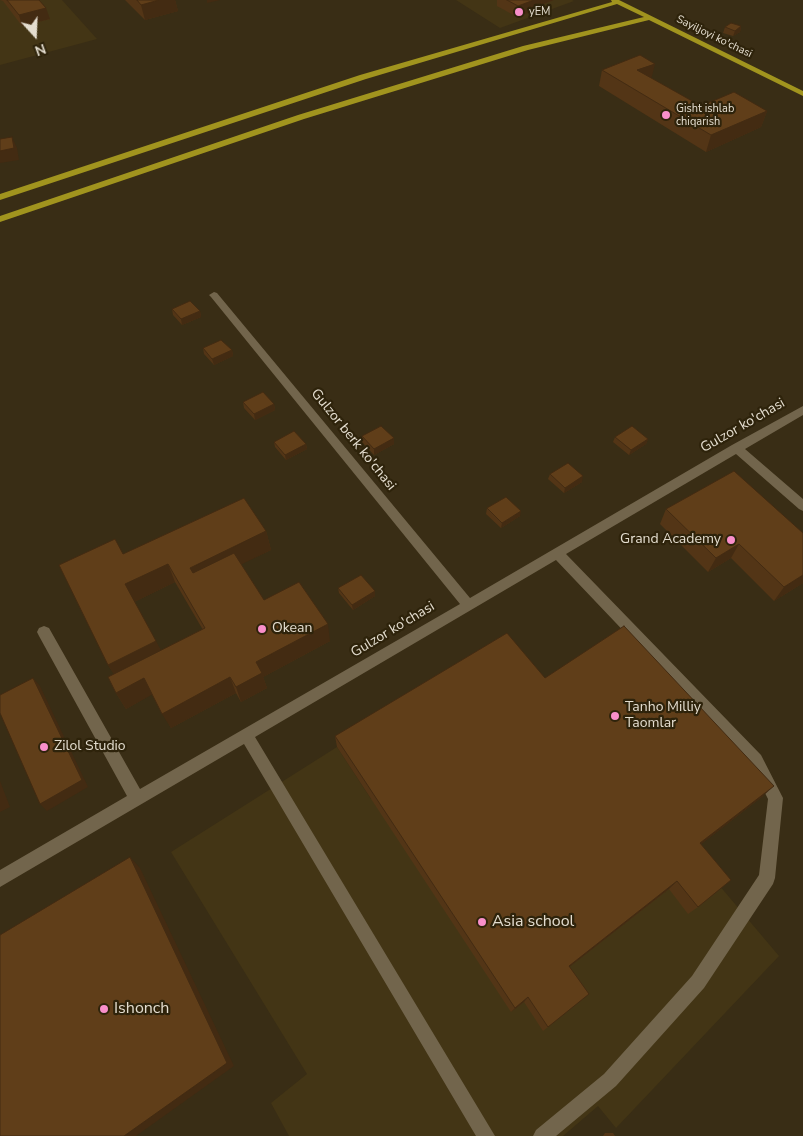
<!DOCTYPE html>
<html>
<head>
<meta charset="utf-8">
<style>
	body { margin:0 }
	#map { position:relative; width:803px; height:1136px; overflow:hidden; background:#392d15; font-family:"Nunito Sans",sans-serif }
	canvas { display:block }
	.north { position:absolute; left:10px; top:10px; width:50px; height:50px; -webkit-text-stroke:4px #2e230b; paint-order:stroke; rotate:160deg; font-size:14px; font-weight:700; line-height:20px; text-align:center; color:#e4ddcf }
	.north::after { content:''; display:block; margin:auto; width:18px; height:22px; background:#e4ddcf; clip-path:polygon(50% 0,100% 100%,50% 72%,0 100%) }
</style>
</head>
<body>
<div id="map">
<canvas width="803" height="1136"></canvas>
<div class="north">N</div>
</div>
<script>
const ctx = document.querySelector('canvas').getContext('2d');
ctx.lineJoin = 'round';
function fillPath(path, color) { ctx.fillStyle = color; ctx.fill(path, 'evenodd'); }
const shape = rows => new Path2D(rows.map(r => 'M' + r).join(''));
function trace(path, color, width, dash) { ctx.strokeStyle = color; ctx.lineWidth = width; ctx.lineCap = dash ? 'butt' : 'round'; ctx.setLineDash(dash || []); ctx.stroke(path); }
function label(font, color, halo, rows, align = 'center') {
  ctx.font = font + ' "Nunito Sans",sans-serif'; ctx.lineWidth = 4.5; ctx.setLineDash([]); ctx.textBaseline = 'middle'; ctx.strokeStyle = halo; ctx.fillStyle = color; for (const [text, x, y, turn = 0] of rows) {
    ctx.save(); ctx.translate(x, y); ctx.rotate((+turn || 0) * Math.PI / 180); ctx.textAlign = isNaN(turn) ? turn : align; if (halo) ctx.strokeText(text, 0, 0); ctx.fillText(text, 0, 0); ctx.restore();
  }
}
fillPath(shape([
	[0,0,62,0,97,39,0,65],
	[456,0,572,0,574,1,500,28],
	[541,690,691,852,779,956,616,1128,598,1106,563,1136,289,1136,271,1103,307,1074,171,852,337,747,371,799]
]), '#433515');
fillPath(shape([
	[214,292,217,293,470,598,732,445,803,406,803,415,745,449,803,499,803,511,799,509,736,454,566,554,761,755,783,798,775,878,773,884,704,988,616,1086,556,1136,533,1136,536,1130,604,1074,692,976,759,875,768,799,751,765,556,560,255,737,495,1136,476,1136,244,744,0,887,0,870,127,796,39,636,37,632,39,628,44,626,49,628,140,789,460,604,211,297,209,295,214,292]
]), '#72654c');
fillPath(shape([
	[611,0,619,0,803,91,803,96,649,20,528,50,304,119,0,222,0,216,298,115,523,46,644,17,617,4,366,79,0,200,0,194,360,75,612,2,611,0]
]), '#a1941e');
fillPath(shape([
	[0,0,39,0,50,19,22,26,3,1],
	[125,0,175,0,178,11,145,20],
	[497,0,554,0,541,5,541,8,517,17,497,6],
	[741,26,740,32,733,36,723,33,725,27],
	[602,70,651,78,701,106,767,111,761,127,706,152,599,86],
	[172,309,200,311,201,317,182,325,173,315],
	[203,348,232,350,233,356,214,365,204,354],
	[243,402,274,404,275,410,255,420,244,408],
	[362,436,394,444,374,455,362,442],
	[615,437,648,439,646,444,629,455,613,442],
	[274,442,306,444,307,449,286,460,275,447],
	[550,474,582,482,564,493,548,479],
	[487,508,520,516,501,528,486,514],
	[666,509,803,533,803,583,774,601,731,558,708,572,660,524],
	[266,531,271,550,241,564,264,600,330,641,263,677,267,688,241,702,236,693,171,728,152,694,126,709,116,693,114,674,108,665,123,554],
	[175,582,203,630,161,651,134,602],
	[338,588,375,591,375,596,353,610,339,593],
	[545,678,763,796,701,844,698,907,688,914,669,889,569,967,548,1027,543,1031,524,1002,511,1012,337,747,335,736],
	[605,1133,613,1133,615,1136,603,1136]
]), '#533516');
fillPath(shape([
	[159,0,175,0,178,11,145,20,141,5],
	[207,0,220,0,207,3],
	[534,0,542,0,541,8,517,17,518,6],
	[542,0,554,0,541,5],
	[46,8,50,19,22,26,19,15],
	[741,26,740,32,733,36,735,31],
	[655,64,651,80,637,70],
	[767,111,761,127,706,152,711,135],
	[12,137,17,148,19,160,0,163,0,151],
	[200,311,201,317,182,325,181,319],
	[232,350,233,356,214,365,212,359],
	[274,404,275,410,255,420,254,414],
	[394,438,394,444,374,455,374,449],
	[648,439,646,444,629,455,631,450],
	[306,444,307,449,286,460,285,455],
	[583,476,582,482,564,493,565,488],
	[521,511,520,516,501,528,502,523],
	[266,531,271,550,197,586,190,568],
	[739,544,731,558,708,572,716,558],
	[168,564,175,582,134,602,125,584],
	[803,575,803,583,774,601,784,587],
	[375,591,375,596,353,610,352,605],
	[328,624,330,641,263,677,267,688,241,702,236,687,256,662],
	[156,641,164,657,118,681,108,665],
	[230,677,236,693,171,728,162,714],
	[33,678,40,686,88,787,47,811,40,804],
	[144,678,153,694,126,709,116,693],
	[0,781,10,807,0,812],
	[774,786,763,796,691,852,700,843],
	[130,857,140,868,234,1066,136,1136,124,1136],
	[677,881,669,889,563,972,569,966],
	[528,997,524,1002,511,1012,515,1008]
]), '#432b12');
const building = shape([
	[7,0,39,0,46,8,19,15,7,0],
	[137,0,159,0,141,5,137,0],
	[507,0,534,0,518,6,507,0],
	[731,23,741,26,735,31,725,27,731,23],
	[640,55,655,64,637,70,701,106,734,92,767,111,711,135,602,70,640,55],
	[12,137,14,148,0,151,0,139,12,137],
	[190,301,200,311,181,319,172,309,190,301],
	[221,340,232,350,212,359,203,348,221,340],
	[263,392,274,404,254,414,243,402,263,392],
	[381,426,394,438,374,449,362,436,381,426],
	[632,426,648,439,631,450,615,437,632,426],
	[294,431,306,444,285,455,274,442,294,431],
	[568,463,583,476,565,488,550,474,568,463],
	[734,471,803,533,803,575,784,587,739,544,716,558,666,509,734,471],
	[506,497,521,511,502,523,487,508,506,497],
	[244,498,266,531,190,568,193,573,234,553,264,600,299,582,328,624,256,662,262,673,236,687,230,677,162,714,144,678,116,693,108,677,205,628,168,564,125,584,156,641,108,665,59,565,115,539,123,554,244,498],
	[361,575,375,591,352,605,338,588,361,575],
	[624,626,774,786,700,843,731,880,698,907,677,881,569,966,589,994,548,1027,528,997,515,1008,335,736,507,633,545,678,624,626],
	[33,678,82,780,40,804,0,713,0,695,33,678],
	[130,857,227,1063,124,1136,0,1136,0,935,130,857]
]);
fillPath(building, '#603e19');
trace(building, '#432b12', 1);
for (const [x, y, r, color] of [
	[519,12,5,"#f98fca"],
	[666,115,5,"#f98fca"],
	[731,540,5,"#f98fca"],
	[262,629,5,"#f98fca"],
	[615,716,5,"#f98fca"],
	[44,747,5,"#f98fca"],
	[482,922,5,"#f98fca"],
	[104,1009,5,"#f98fca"]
]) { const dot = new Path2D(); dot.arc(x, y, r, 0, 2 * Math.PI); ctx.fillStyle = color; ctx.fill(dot); trace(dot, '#2e230b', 2); }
label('11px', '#e4ddcf', '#2e230b', [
	["yEM",529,12],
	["Gisht ishlab",676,109],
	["chiqarish",676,122]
], 'left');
label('11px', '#e4ddcf', '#2e230b', [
	["Sayiljoyi ko'chasi",714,37,26]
]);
label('14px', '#e4ddcf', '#2e230b', [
	["Gulzor ko'chasi",743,426,-30],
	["Gulzor berk ko'chasi",353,440,51],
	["Gulzor ko'chasi",393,630,-31]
]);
label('14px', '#e4ddcf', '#2e230b', [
	["Grand Academy",721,540,"right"],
	["Okean",272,629],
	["Tanho Milliy",625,708],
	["Taomlar",625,724],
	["Zilol Studio",54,747]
], 'left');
label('16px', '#e4ddcf', '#2e230b', [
	["Asia school",492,922],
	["Ishonch",114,1009]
], 'left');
</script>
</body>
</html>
